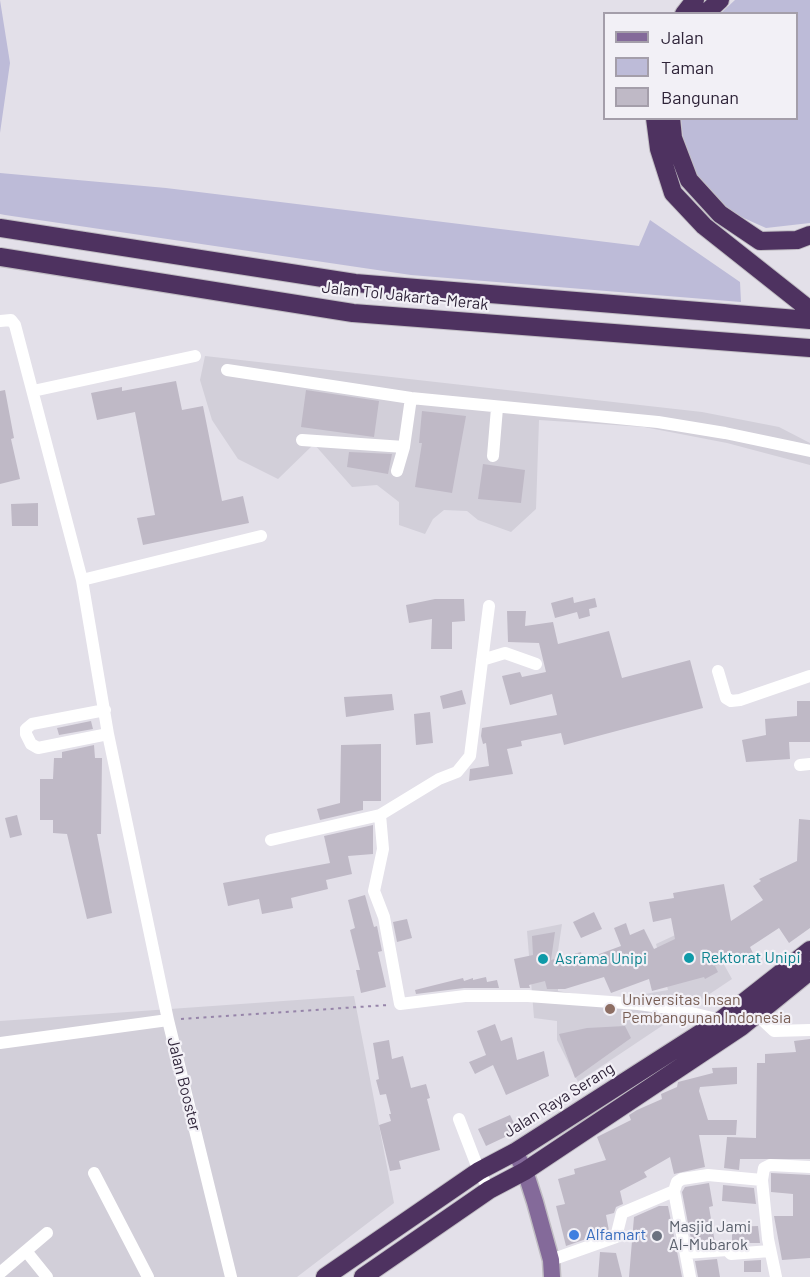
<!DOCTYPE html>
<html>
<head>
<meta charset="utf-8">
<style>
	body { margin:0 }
	#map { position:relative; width:810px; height:1277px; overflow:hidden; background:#e3e0e9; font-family:Barlow,sans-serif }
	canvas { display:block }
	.legend { position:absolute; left:603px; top:12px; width:195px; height:108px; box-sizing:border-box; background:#f2f0f6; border:2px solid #a49eaa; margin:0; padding:8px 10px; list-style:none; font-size:18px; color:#2e2338 }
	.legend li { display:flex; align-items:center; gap:12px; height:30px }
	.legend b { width:30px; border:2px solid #a49eaa }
</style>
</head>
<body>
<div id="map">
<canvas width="810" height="1277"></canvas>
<ul class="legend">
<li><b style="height:8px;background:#846a9a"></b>Jalan</li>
<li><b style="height:16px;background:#bdbbd8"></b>Taman</li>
<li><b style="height:16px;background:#bfb9c6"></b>Bangunan</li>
</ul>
</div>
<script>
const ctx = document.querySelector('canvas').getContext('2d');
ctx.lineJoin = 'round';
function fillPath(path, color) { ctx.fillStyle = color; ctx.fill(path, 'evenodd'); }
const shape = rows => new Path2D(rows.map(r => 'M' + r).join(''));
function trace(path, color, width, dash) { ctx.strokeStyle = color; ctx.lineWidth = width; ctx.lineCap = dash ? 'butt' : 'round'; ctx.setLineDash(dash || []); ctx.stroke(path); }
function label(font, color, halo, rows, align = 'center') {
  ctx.font = font + ' Barlow,sans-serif'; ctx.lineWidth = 4.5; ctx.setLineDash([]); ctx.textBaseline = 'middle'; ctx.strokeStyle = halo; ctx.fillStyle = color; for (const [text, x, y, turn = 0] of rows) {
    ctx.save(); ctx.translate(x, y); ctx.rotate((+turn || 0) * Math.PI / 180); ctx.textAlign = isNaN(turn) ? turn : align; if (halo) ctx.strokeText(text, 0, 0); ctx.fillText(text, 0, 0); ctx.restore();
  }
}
fillPath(shape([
	[205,356,702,412,779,427,810,443,810,465,727,443,644,427,539,420,536,509,511,532,478,520,467,511,444,510,433,519,425,534,399,525,399,502,377,485,352,487,314,444,278,479,238,459,212,420,200,380],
	[701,923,732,979,578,1082,557,1040,557,1021,534,1018,527,931,562,924,558,951,558,991,610,1000,668,990,656,944],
	[354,996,394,1203,297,1277,0,1277,0,1021]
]), '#d2cfd9');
fillPath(shape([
	[0,0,10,63,0,133],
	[735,0,810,0,810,223,766,228,710,203,685,157,681,119,796,118,796,14,721,13],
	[0,173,166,188,639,246,650,220,740,282,741,302,411,275,5,215,0,214]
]), '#bdbbd8');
fillPath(shape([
	[176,381,182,410,203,406,222,501,243,496,249,523,143,545,137,518,155,515,135,412,97,420,91,393,122,387,122,391],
	[5,390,14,438,11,439,20,479,0,484,0,391],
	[306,390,379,401,374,437,301,427],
	[422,411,466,416,452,493,415,487,422,443,419,443],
	[349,452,392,454,388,474,347,467],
	[483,464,525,470,521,503,478,499],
	[38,503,38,526,12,526,11,504],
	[573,597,574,603,595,598,597,607,589,609,590,616,579,619,577,612,555,618,551,603],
	[435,599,464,599,465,621,452,622,452,649,431,649,432,619,409,623,406,605],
	[507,611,526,611,525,626,553,622,558,644,609,631,622,678,690,660,703,708,564,745,561,733,521,741,522,746,507,749,513,774,469,781,470,769,489,766,486,743,483,744,481,736,482,728,557,715,552,694,510,705,502,676,520,672,522,677,546,672,539,643,508,642],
	[462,690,466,704,443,709,440,696],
	[392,694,394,710,346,717,344,697],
	[797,701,810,701,810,742,789,742,790,759,746,762,742,740,766,735,765,719,797,716],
	[430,712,433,743,416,745,414,714],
	[91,721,93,729,59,735,57,728],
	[381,744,381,801,363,801,363,810,320,820,317,809,340,803,341,745],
	[94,745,95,758,102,758,101,834,97,834,112,913,87,919,67,834,53,833,53,820,40,820,40,779,53,779,54,758,62,758,62,752],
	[17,815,22,835,10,838,5,818],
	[799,819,810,820,810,928,789,943,779,928,750,947,756,959,746,964,741,954,715,966,718,972,705,979,704,977,652,991,649,979,611,993,604,977,565,989,547,989,545,981,529,985,530,988,520,988,514,959,533,955,532,936,555,932,551,960,581,952,583,960,621,946,614,928,626,923,630,935,644,929,654,949,675,939,671,918,653,922,649,902,674,898,673,893,724,884,731,921,763,900,753,886,761,881,759,879,797,861],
	[373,825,373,854,348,856,352,874,326,880,328,889,291,898,293,908,262,914,259,899,228,906,223,883,330,863,324,836],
	[365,895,374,927,377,926,382,951,378,952,386,987,361,993,356,970,360,970,350,930,355,928,348,900],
	[594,912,602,929,581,938,573,922],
	[407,919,412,938,397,942,393,922],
	[486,977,487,982,497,980,499,988,464,988,416,994,415,990,463,978,464,981,473,978,473,980],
	[495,1024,501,1041,512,1037,517,1060,544,1051,549,1076,506,1095,493,1065,475,1074,469,1062,486,1055,477,1031],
	[625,1026,631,1038,575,1078,559,1034,587,1028],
	[810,1039,810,1159,740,1159,739,1170,724,1168,727,1137,756,1138,757,1063,765,1063,765,1054,796,1052,794,1041],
	[389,1040,392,1059,403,1056,411,1088,426,1084,430,1098,427,1099,440,1150,399,1161,401,1169,390,1171,379,1125,391,1121,389,1114,391,1114,386,1094,380,1095,376,1080,379,1079,373,1043],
	[737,1067,737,1084,700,1087,699,1091,708,1120,737,1120,736,1135,699,1135,705,1167,674,1174,670,1157,644,1172,647,1177,620,1191,623,1204,616,1207,614,1213,606,1215,609,1231,566,1246,556,1206,565,1204,558,1179,575,1174,574,1169,606,1160,597,1137,631,1120,629,1115,637,1110,662,1099,661,1094,677,1087,678,1082,713,1073,712,1068],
	[510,1115,518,1131,486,1146,478,1129],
	[771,1173,810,1175,810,1258,782,1260,774,1216,793,1216,793,1194,771,1192],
	[709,1183,713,1206,709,1207,715,1243,692,1244,682,1192,685,1187],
	[723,1185,754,1188,756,1204,722,1201],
	[659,1206,668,1206,682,1277,629,1277,634,1217],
	[758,1226,760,1243,732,1243,732,1227],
	[600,1252,616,1253,622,1277,598,1277],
	[717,1259,720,1277,698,1277,695,1261],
	[761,1260,761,1272,744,1272,744,1261]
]), '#bfb9c6');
const major = shape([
	[515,1152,525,1171,535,1202,551,1260,552,1277]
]);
const highway = shape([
	[684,14,695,0],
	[705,14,720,0],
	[655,118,659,149,673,193,704,226,810,310],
	[671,118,673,138,689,180,720,214,760,241,797,240,810,235],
	[0,228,355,283,810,320],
	[0,257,353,313,810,348],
	[325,1277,479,1171,515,1152,721,1020,810,950],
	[363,1277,489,1190,525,1171,741,1027,810,971]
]);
trace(major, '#c0bdc3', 19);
trace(highway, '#c0bdc3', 20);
trace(shape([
	[181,1019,388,1005]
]), '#9684a9', 2, [3, 4.5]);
trace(shape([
	[0,321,11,320,15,325,82,580,108,734,168,1020],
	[227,370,411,398,658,422,725,433,810,451],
	[33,391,195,356],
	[302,440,404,447],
	[493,456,497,408],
	[397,471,404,447,411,398],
	[82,580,261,536],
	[489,606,470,756,457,772,439,779,380,815,383,849,374,891,384,917,400,1004,465,996,528,996,638,1004,675,1009,721,1020],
	[482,660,505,653,536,664],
	[718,671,726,698,731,701,740,700,810,676],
	[105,710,32,724,26,729,26,734,31,744,38,748,108,734],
	[800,765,810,764],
	[271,840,380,815],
	[757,1015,774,1031,810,1030],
	[0,1043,168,1020,231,1277],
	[459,1119,479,1171,489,1190],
	[94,1173,148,1277],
	[762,1180,768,1239,776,1277],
	[674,1191,690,1277],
	[26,1251,47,1277],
	[686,1253,727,1250,731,1254,770,1251],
	[551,1260,616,1237,622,1213,674,1191,677,1182,682,1179,708,1175,762,1180,764,1168,770,1165,810,1167],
	[0,1273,47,1233]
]), '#fff', 12);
trace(major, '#846a9a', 16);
trace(highway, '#4e3260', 18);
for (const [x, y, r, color] of [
	[689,958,6,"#0f9aa8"],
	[543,959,6,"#0f9aa8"],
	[610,1009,6,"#8d6e63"],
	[574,1235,6,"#3f7fe0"],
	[657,1236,6,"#6b7280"]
]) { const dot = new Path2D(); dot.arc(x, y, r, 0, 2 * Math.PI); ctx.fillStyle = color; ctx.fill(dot); trace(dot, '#f2f0f6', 2); }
label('16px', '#2e2338', '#f2f0f6', [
	["Jalan Tol Jakarta–Merak",405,296,6],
	["Jalan Booster",184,1084,76],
	["Jalan Raya Serang",559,1100,-32]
]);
label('16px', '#0d838f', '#f2f0f6', [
	["Rektorat Unipi",701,958],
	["Asrama Unipi",555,959]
], 'left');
label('16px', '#785e54', '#f2f0f6', [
	["Universitas Insan",622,1000],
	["Pembangunan Indonesia",622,1018]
], 'left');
label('16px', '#5b616d', '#f2f0f6', [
	["Masjid Jami",669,1227],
	["Al-Mubarok",669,1245]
], 'left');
label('16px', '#366cbe', '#f2f0f6', [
	["Alfamart",586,1235]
], 'left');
</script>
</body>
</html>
